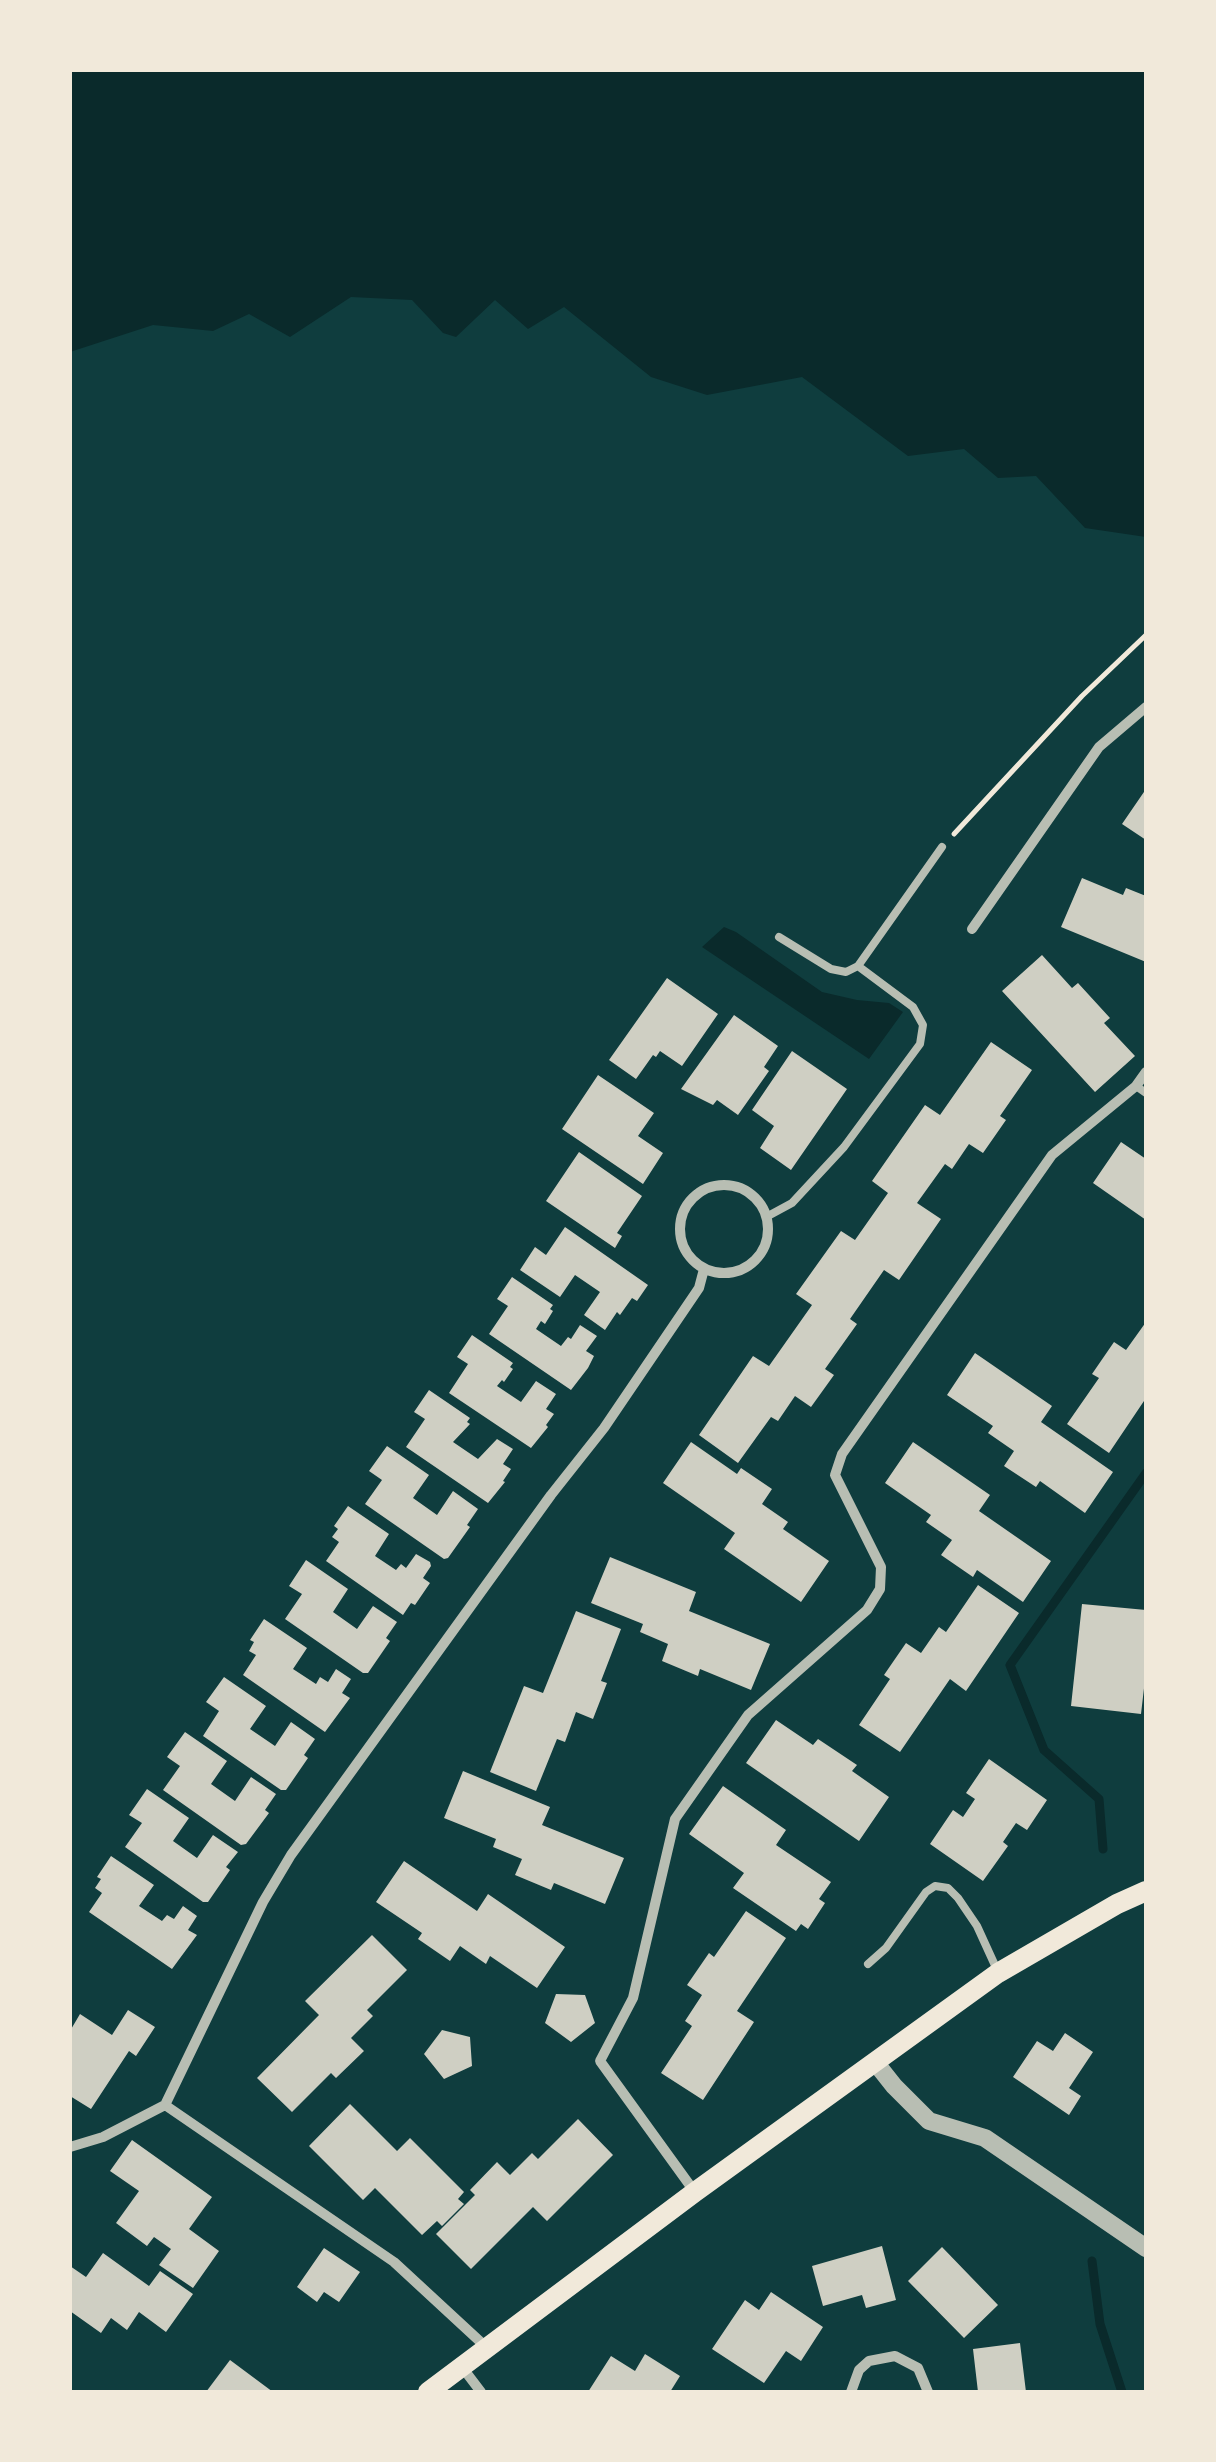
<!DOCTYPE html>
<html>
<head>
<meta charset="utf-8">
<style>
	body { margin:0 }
	#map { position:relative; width:1216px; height:2462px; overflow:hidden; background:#0f3d3e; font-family:Raleway,sans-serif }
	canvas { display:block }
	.frame { position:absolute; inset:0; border:72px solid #f1e9da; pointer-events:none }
</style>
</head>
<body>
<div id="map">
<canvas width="1216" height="2462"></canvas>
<div class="frame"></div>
</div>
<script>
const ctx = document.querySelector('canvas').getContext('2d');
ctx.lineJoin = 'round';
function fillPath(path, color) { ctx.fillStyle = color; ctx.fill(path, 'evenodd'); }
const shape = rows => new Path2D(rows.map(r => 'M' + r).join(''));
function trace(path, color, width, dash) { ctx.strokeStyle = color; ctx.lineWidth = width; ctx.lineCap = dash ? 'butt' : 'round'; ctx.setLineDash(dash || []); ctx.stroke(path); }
fillPath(shape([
	[70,70,1146,70,1146,537,1085,528,1036,476,998,478,964,449,908,456,802,377,707,395,651,377,564,307,528,329,495,300,456,337,443,333,412,300,351,297,290,337,249,314,213,331,153,325,70,352],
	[724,927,736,932,822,992,857,1000,889,1003,903,1012,869,1059,702,947]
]), '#0a2a2b');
trace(shape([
	[1103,1849,1099,1799,1044,1750,1010,1665,1146,1473],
	[1092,2261,1100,2324,1122,2392]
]), '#0a2a2b', 9);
fillPath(shape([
	[1146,789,1146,840,1122,824],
	[1082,878,1123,895,1126,888,1146,896,1146,962,1061,927],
	[1042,955,1072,988,1078,983,1110,1018,1104,1023,1135,1056,1095,1092,1002,991],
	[667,978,718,1014,682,1066,660,1051,656,1057,653,1055,636,1079,609,1060],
	[734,1015,778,1046,764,1067,769,1071,738,1115,717,1100,713,1105,681,1089],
	[991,1042,1032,1070,1000,1116,1006,1120,983,1153,969,1144,952,1169,945,1164,917,1203,941,1219,899,1280,884,1270,850,1319,857,1324,825,1369,834,1375,811,1407,795,1396,778,1421,771,1417,738,1463,699,1435,753,1356,769,1366,812,1305,796,1294,841,1231,855,1240,888,1193,872,1181,925,1105,940,1115],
	[792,1051,847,1089,791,1170,760,1148,774,1126,752,1110],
	[598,1075,654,1113,638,1136,663,1153,643,1184,562,1129],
	[1121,1142,1146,1159,1146,1220,1093,1183],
	[579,1152,642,1196,617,1233,622,1236,615,1248,546,1201],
	[565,1227,648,1285,637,1301,632,1298,620,1315,617,1312,605,1330,584,1315,600,1292,575,1275,560,1297,520,1270,535,1247,546,1255],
	[512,1277,553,1305,550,1309,553,1311,545,1324,541,1321,536,1329,561,1346,568,1337,571,1339,580,1325,597,1336,586,1351,594,1356,588,1368,571,1390,489,1334,508,1306,497,1299],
	[1146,1322,1146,1398,1109,1453,1067,1424,1099,1378,1092,1374,1114,1342,1126,1350],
	[472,1335,513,1363,510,1367,513,1369,504,1382,502,1380,497,1386,521,1402,536,1381,556,1394,546,1409,554,1414,546,1425,548,1427,531,1448,449,1393,468,1364,457,1357],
	[975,1353,1052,1406,1041,1422,1113,1472,1085,1513,1040,1481,1036,1487,1004,1466,1014,1451,988,1433,993,1426,947,1395],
	[429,1390,470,1418,467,1422,470,1424,453,1442,478,1459,497,1439,513,1449,503,1464,511,1469,503,1481,505,1482,488,1503,406,1447,425,1419,414,1412],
	[691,1442,737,1474,741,1468,772,1489,762,1504,788,1522,783,1529,829,1561,801,1602,724,1549,735,1533,663,1483],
	[913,1442,990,1495,979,1511,1051,1561,1023,1602,977,1570,973,1577,941,1555,952,1540,926,1522,931,1515,885,1483],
	[387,1446,429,1475,413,1498,437,1515,453,1491,478,1509,467,1525,470,1527,448,1558,444,1559,365,1504,382,1480,369,1471],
	[348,1506,389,1534,375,1556,396,1570,401,1564,406,1568,416,1554,430,1562,431,1566,423,1578,430,1583,415,1605,411,1603,403,1615,326,1561,339,1542,332,1537,338,1529,334,1526],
	[610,1557,696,1592,689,1611,770,1644,751,1690,700,1669,698,1676,662,1661,668,1644,640,1632,643,1624,591,1603],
	[306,1560,348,1589,333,1612,357,1629,373,1606,397,1622,386,1638,390,1641,368,1673,363,1673,285,1619,302,1594,289,1586],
	[978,1585,1019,1613,966,1691,950,1679,900,1752,859,1725,890,1679,884,1675,906,1643,921,1653,939,1627,946,1632],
	[1082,1604,1146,1610,1146,1671,1141,1714,1071,1706],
	[576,1611,621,1629,601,1681,607,1683,593,1719,576,1712,565,1742,557,1739,536,1791,490,1772,524,1686,543,1693],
	[264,1619,307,1648,293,1669,316,1684,320,1677,328,1682,336,1669,351,1679,342,1693,350,1698,325,1732,243,1675,256,1655,249,1651,254,1642,250,1640],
	[224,1677,266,1706,250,1729,275,1746,291,1722,315,1739,304,1755,308,1758,286,1790,281,1790,203,1736,219,1711,206,1702],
	[776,1720,813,1745,818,1739,857,1765,852,1771,889,1797,859,1841,746,1763],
	[185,1732,227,1761,211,1784,235,1801,251,1777,276,1794,265,1810,269,1813,246,1844,241,1845,163,1790,180,1766,167,1757],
	[989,1759,1047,1800,1027,1830,1016,1823,1003,1842,1008,1846,983,1881,930,1844,953,1810,963,1817,975,1799,966,1793],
	[463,1771,550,1807,542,1825,624,1858,605,1904,554,1883,551,1890,515,1875,522,1859,493,1847,496,1839,444,1818],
	[723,1786,786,1830,776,1845,831,1882,819,1899,825,1903,808,1929,801,1924,796,1931,733,1888,744,1873,689,1834],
	[147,1789,189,1818,173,1841,197,1858,213,1835,238,1852,226,1867,230,1870,208,1902,203,1902,125,1847,142,1823,129,1815],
	[111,1856,154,1885,139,1906,162,1921,167,1915,174,1919,183,1906,197,1916,188,1930,197,1935,172,1969,89,1912,102,1893,95,1888,101,1879,97,1877],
	[404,1861,477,1911,488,1894,565,1947,537,1988,490,1956,486,1964,460,1946,450,1961,418,1939,422,1933,376,1902],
	[746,1911,786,1938,737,2011,754,2022,703,2100,661,2073,692,2026,685,2021,702,1995,687,1985,709,1953,714,1957],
	[372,1935,407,1970,367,2010,373,2016,351,2038,364,2051,336,2078,331,2073,292,2112,257,2078,319,2015,305,2001],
	[556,1994,585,1995,595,2023,571,2042,545,2023],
	[128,2010,155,2027,136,2056,129,2051,91,2109,70,2096,70,2031,80,2014,112,2035],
	[442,2030,470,2037,472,2066,444,2079,424,2054],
	[1065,2033,1093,2052,1069,2088,1081,2096,1069,2115,1013,2077,1037,2041,1053,2051],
	[350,2104,397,2151,410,2138,464,2192,458,2199,464,2204,442,2226,437,2221,422,2235,375,2188,363,2200,309,2146],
	[578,2119,613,2155,547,2221,533,2207,471,2269,436,2234,475,2195,470,2190,497,2162,510,2175,532,2153,538,2159],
	[132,2140,212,2197,189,2229,219,2251,193,2288,159,2265,171,2249,154,2237,147,2246,116,2223,139,2191,110,2171],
	[882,2246,896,2300,866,2308,862,2295,823,2306,812,2266],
	[942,2247,998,2305,964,2338,908,2281],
	[324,2248,360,2272,339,2302,324,2292,317,2302,297,2287],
	[103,2253,149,2286,160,2271,193,2294,166,2332,139,2312,127,2330,111,2318,101,2333,70,2311,70,2266,86,2277],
	[771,2292,823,2327,801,2361,786,2351,764,2383,712,2349,745,2300,759,2310],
	[1020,2343,1026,2392,978,2392,973,2349],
	[645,2354,680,2376,670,2392,588,2392,611,2356,635,2371],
	[230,2360,273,2392,206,2392]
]), '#cfcfc3');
trace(shape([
	[954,834,1082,696,1146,635]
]), '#f1e9da', 5);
trace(shape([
	[779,937,831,969,846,972,858,966],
	[1136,1086,1146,1093],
	[768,1216,792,1203,844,1147,920,1044,923,1025,913,1007,858,966,942,847],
	[868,1964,886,1948,926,1892,935,1886,948,1888,958,1898,977,1926,998,1972]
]), '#b8beb3', 8);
trace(shape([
	[972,929,1099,747,1146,707],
	'680 1229a44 44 0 1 1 88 0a44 44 0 1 1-88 0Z',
	[165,2105,263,1902,291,1855,551,1495,604,1428,699,1288,704,1269],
	[70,2147,103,2137,165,2105,394,2262,486,2347],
	[694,2191,600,2061,633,1998,675,1819,748,1715,867,1610,880,1589,881,1567,835,1475,842,1454,1052,1155,1136,1086,1146,1072],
	[462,2367,481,2392],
	[851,2392,859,2370,869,2361,895,2356,918,2368,928,2392]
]), '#b8beb3', 10);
trace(shape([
	[875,2062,894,2086,929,2121,985,2138,1146,2248]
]), '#b8beb3', 18);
trace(shape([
	[428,2392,695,2192,998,1973,1117,1904,1146,1891]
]), '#f1e9da', 20);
</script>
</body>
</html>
